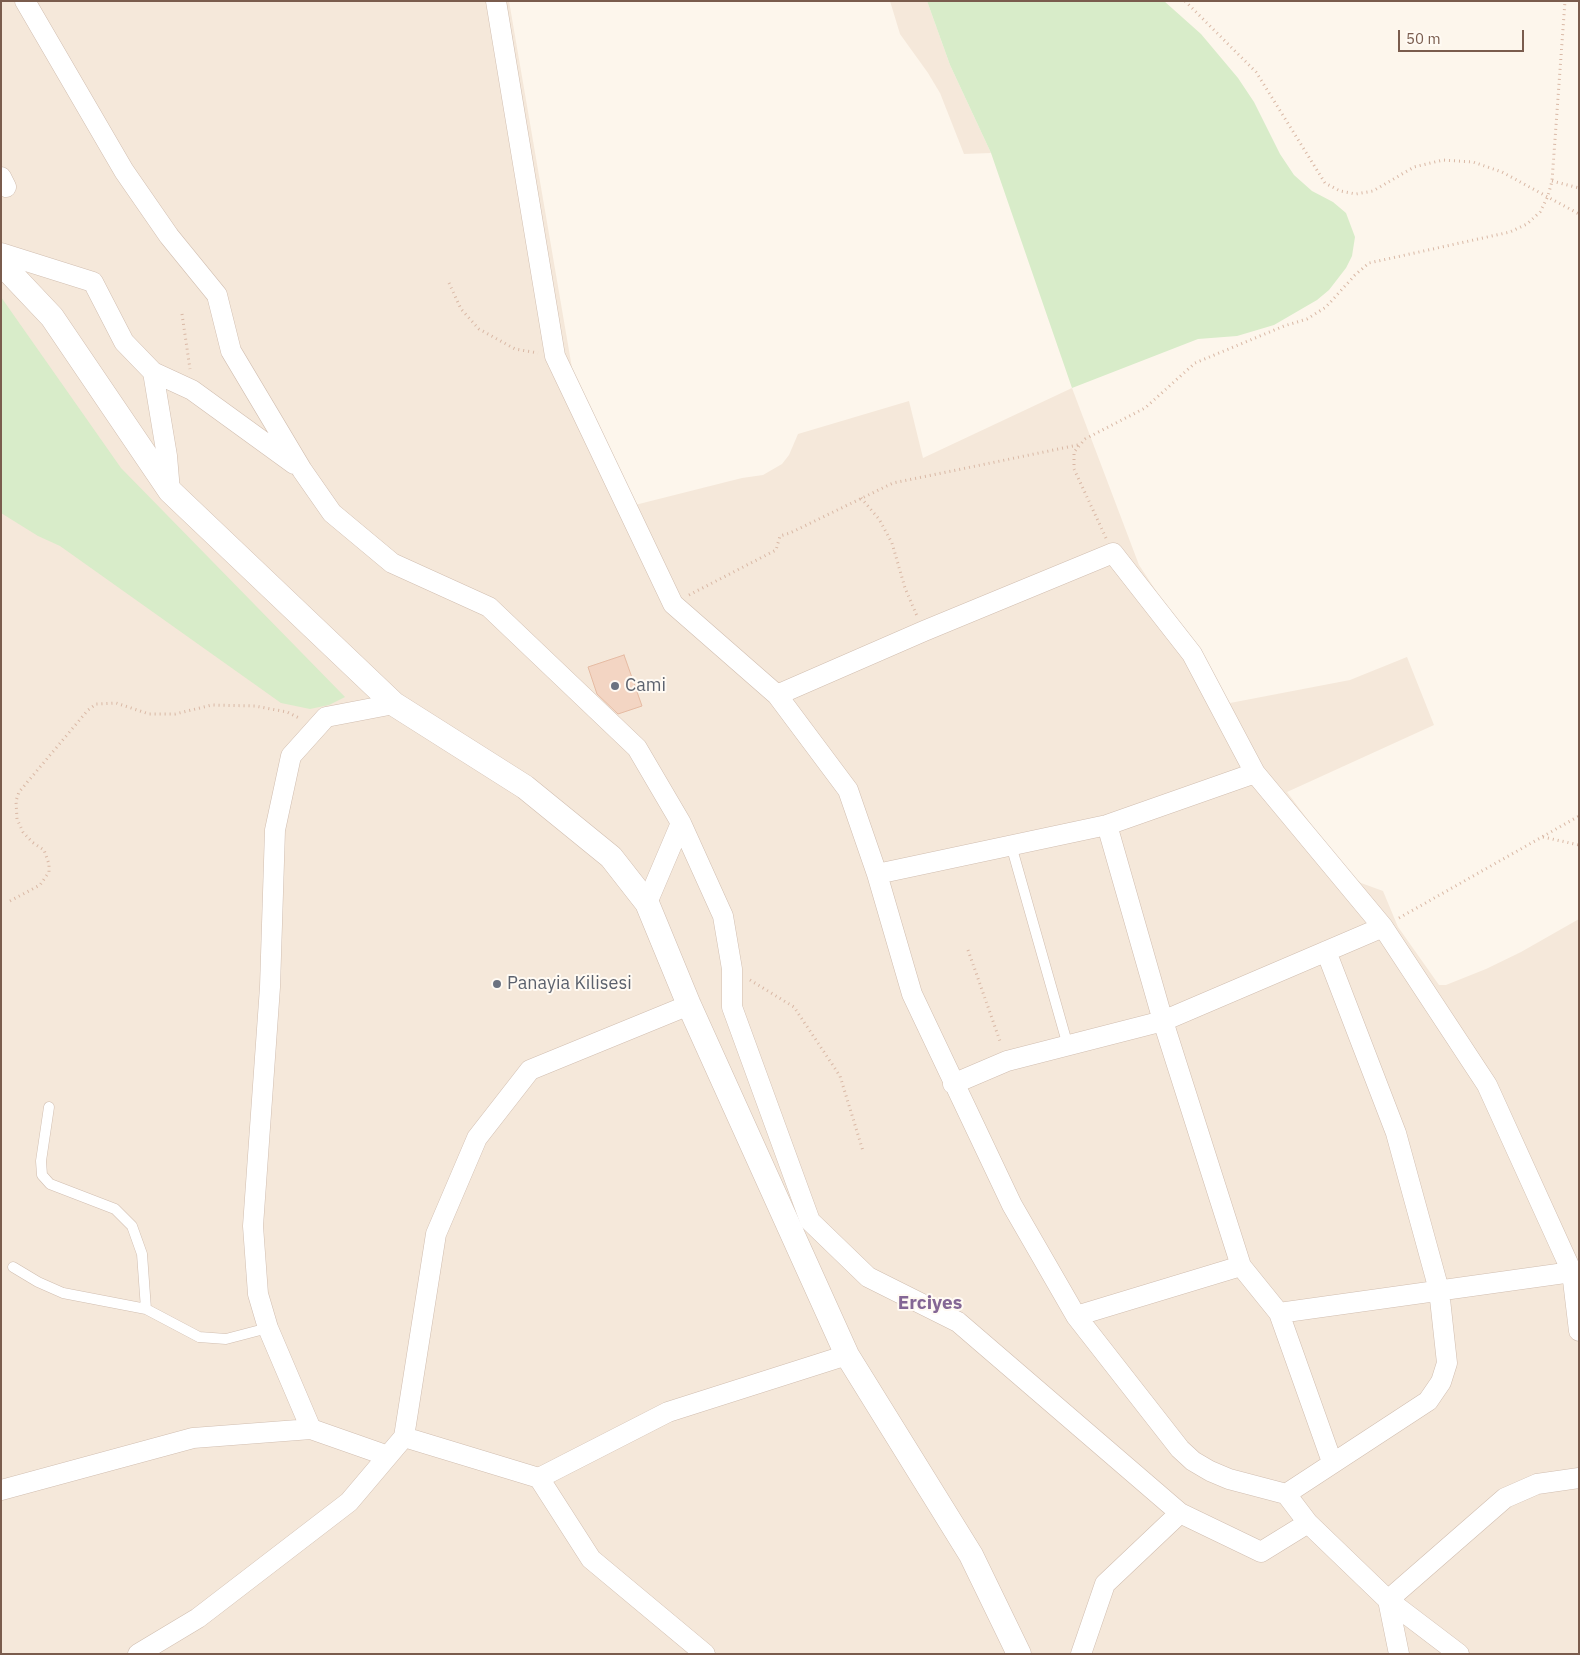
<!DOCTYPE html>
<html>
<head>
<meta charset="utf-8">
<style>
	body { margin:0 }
	#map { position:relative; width:1580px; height:1655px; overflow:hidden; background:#fdf6ec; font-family:"IBM Plex Sans",sans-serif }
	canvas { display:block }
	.frame { position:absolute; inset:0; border:2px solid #7a5c4d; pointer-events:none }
	.scale { position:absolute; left:1398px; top:30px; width:126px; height:22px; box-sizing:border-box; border:2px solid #7a5c4d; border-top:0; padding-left:6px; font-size:15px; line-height:18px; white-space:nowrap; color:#7a5c4d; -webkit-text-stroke:4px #fffaf3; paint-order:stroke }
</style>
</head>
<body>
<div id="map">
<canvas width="1580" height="1655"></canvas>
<div class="frame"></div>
<div class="scale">50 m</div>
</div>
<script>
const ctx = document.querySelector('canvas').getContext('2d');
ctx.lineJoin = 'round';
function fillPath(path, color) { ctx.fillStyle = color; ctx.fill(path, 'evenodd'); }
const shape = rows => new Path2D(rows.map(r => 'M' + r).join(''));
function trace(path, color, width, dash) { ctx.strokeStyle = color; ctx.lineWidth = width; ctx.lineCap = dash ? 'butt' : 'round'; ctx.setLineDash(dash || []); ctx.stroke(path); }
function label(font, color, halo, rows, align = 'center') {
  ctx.font = font + ' "IBM Plex Sans",sans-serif'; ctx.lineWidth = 4; ctx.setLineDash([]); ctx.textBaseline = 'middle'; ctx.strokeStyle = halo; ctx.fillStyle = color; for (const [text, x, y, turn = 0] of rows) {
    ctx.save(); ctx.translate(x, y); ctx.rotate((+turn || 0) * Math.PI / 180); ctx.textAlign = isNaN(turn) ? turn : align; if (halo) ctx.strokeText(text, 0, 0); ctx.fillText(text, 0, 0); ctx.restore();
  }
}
fillPath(shape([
	[1,1,509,1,572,368,627,507,742,478,763,475,782,464,789,455,798,434,909,401,923,458,1072,388,1139,565,1230,703,1350,680,1407,657,1434,725,1287,792,1343,867,1361,883,1383,891,1398,927,1439,985,1446,985,1486,969,1521,952,1579,919,1579,1654,1,1654],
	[890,1,927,1,950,65,991,153,964,154,940,93,928,73,900,34]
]), '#f5e8da');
fillPath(shape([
	[927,1,1164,1,1201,34,1238,78,1254,102,1280,154,1294,175,1312,191,1333,202,1346,213,1355,237,1352,256,1346,268,1329,290,1317,300,1274,325,1237,336,1198,339,1072,388,991,153,950,65],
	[1,297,121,468,345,697,329,705,310,709,281,703,60,546,38,536,1,513]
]), '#d8ecc9');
const building = shape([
	[624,655,642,706,618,714,597,694,588,667,624,655]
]);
fillPath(building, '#f3d5c3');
trace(building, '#e6bba3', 1);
const service = shape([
	[1011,845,1068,1046],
	[49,1107,41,1161,42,1175,50,1184,115,1209,132,1226,142,1254,146,1309],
	[13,1267,38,1282,63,1293,146,1309,199,1337,226,1339,268,1328]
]);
const minor = shape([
	[25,1,124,171,169,236,217,295,231,351,302,470,332,513,392,563,489,607,637,748,681,823,647,903],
	[496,1,555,356,673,604,777,695,848,790,877,874,912,994,1012,1205,1076,1316,1180,1449,1193,1461,1210,1471,1229,1479,1286,1494,1308,1523,1388,1600,1399,1654],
	[1,177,6,187],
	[1,253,93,282,124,342,153,372],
	[170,491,167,456,153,372,192,390,294,464],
	[777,695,924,631,1113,553,1192,654,1255,773,1383,927,1487,1085,1572,1272,1579,1331],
	[681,823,723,916,732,969,732,1007,810,1221,868,1277,958,1322,1180,1513,1261,1552,1308,1523],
	[1107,825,1163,1021,1241,1266,1279,1313,1332,1462],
	[877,874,1107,825,1255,773],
	[953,1084,1007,1061,1163,1021,1383,927],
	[1279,1313,1572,1272],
	[1076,1316,1241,1266],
	[311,1429,268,1328,258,1294,253,1226,270,987,275,830,291,756,326,717,394,704],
	[404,1437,539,1478,591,1559,705,1654],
	[539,1478,668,1412,847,1355],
	[1,1490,193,1438,311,1429,388,1456],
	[1286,1494,1428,1401,1441,1382,1447,1363,1439,1290,1396,1133,1326,951],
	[138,1654,198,1618,349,1502,404,1437,436,1234,477,1138,530,1070,689,1005],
	[1081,1654,1105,1584,1180,1513],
	[1459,1654,1388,1600,1505,1498,1537,1484,1579,1478]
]);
const tertiary = shape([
	[1,263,52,317,170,491,394,704,525,787,611,857,647,903,689,1005,847,1355,971,1555,1019,1654]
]);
trace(service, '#d1beb0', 11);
trace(minor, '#d1beb0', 21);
trace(tertiary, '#d1beb0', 25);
trace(shape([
	[1185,1,1256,72,1325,183,1340,191,1356,194,1373,191,1414,167,1443,160,1473,162,1502,172,1579,214],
	[1552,181,1579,188],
	[449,283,461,309,479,329,515,349,538,353],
	[182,314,190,369],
	[861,498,879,519,892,543,905,588,917,616],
	[1106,538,1074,469,1074,452,1085,439,1145,408,1195,363,1284,326,1307,319,1326,307,1355,275,1369,263,1510,232,1527,224,1540,212,1548,196,1552,181,1565,1],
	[689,595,776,550,780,536,790,533,893,483,1078,445],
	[1543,837,1579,845],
	[10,901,40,885,49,872,49,864,44,850,32,842,23,832,17,819,16,801,19,792,88,710,96,704,116,703,149,714,175,714,212,705,255,706,287,712,301,719],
	[1399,918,1579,816],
	[968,950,1001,1044],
	[750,980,794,1007,840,1076,863,1151]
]), '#d9b8a5', 3, [1, 4]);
trace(service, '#fff', 10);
trace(minor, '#fff', 20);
trace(tertiary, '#fff', 24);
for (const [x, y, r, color] of [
	[615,686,5,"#6b7280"],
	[497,984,5,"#6b7280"]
]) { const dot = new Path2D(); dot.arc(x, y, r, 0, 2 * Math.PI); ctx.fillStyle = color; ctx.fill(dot); trace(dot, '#fffaf3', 2); }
label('18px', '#5b616d', '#fffaf3', [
	["Cami",625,686],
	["Panayia Kilisesi",507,984]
], 'left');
label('bold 19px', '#846695', '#fffaf3', [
	["Erciyes",930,1304]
]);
</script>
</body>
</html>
